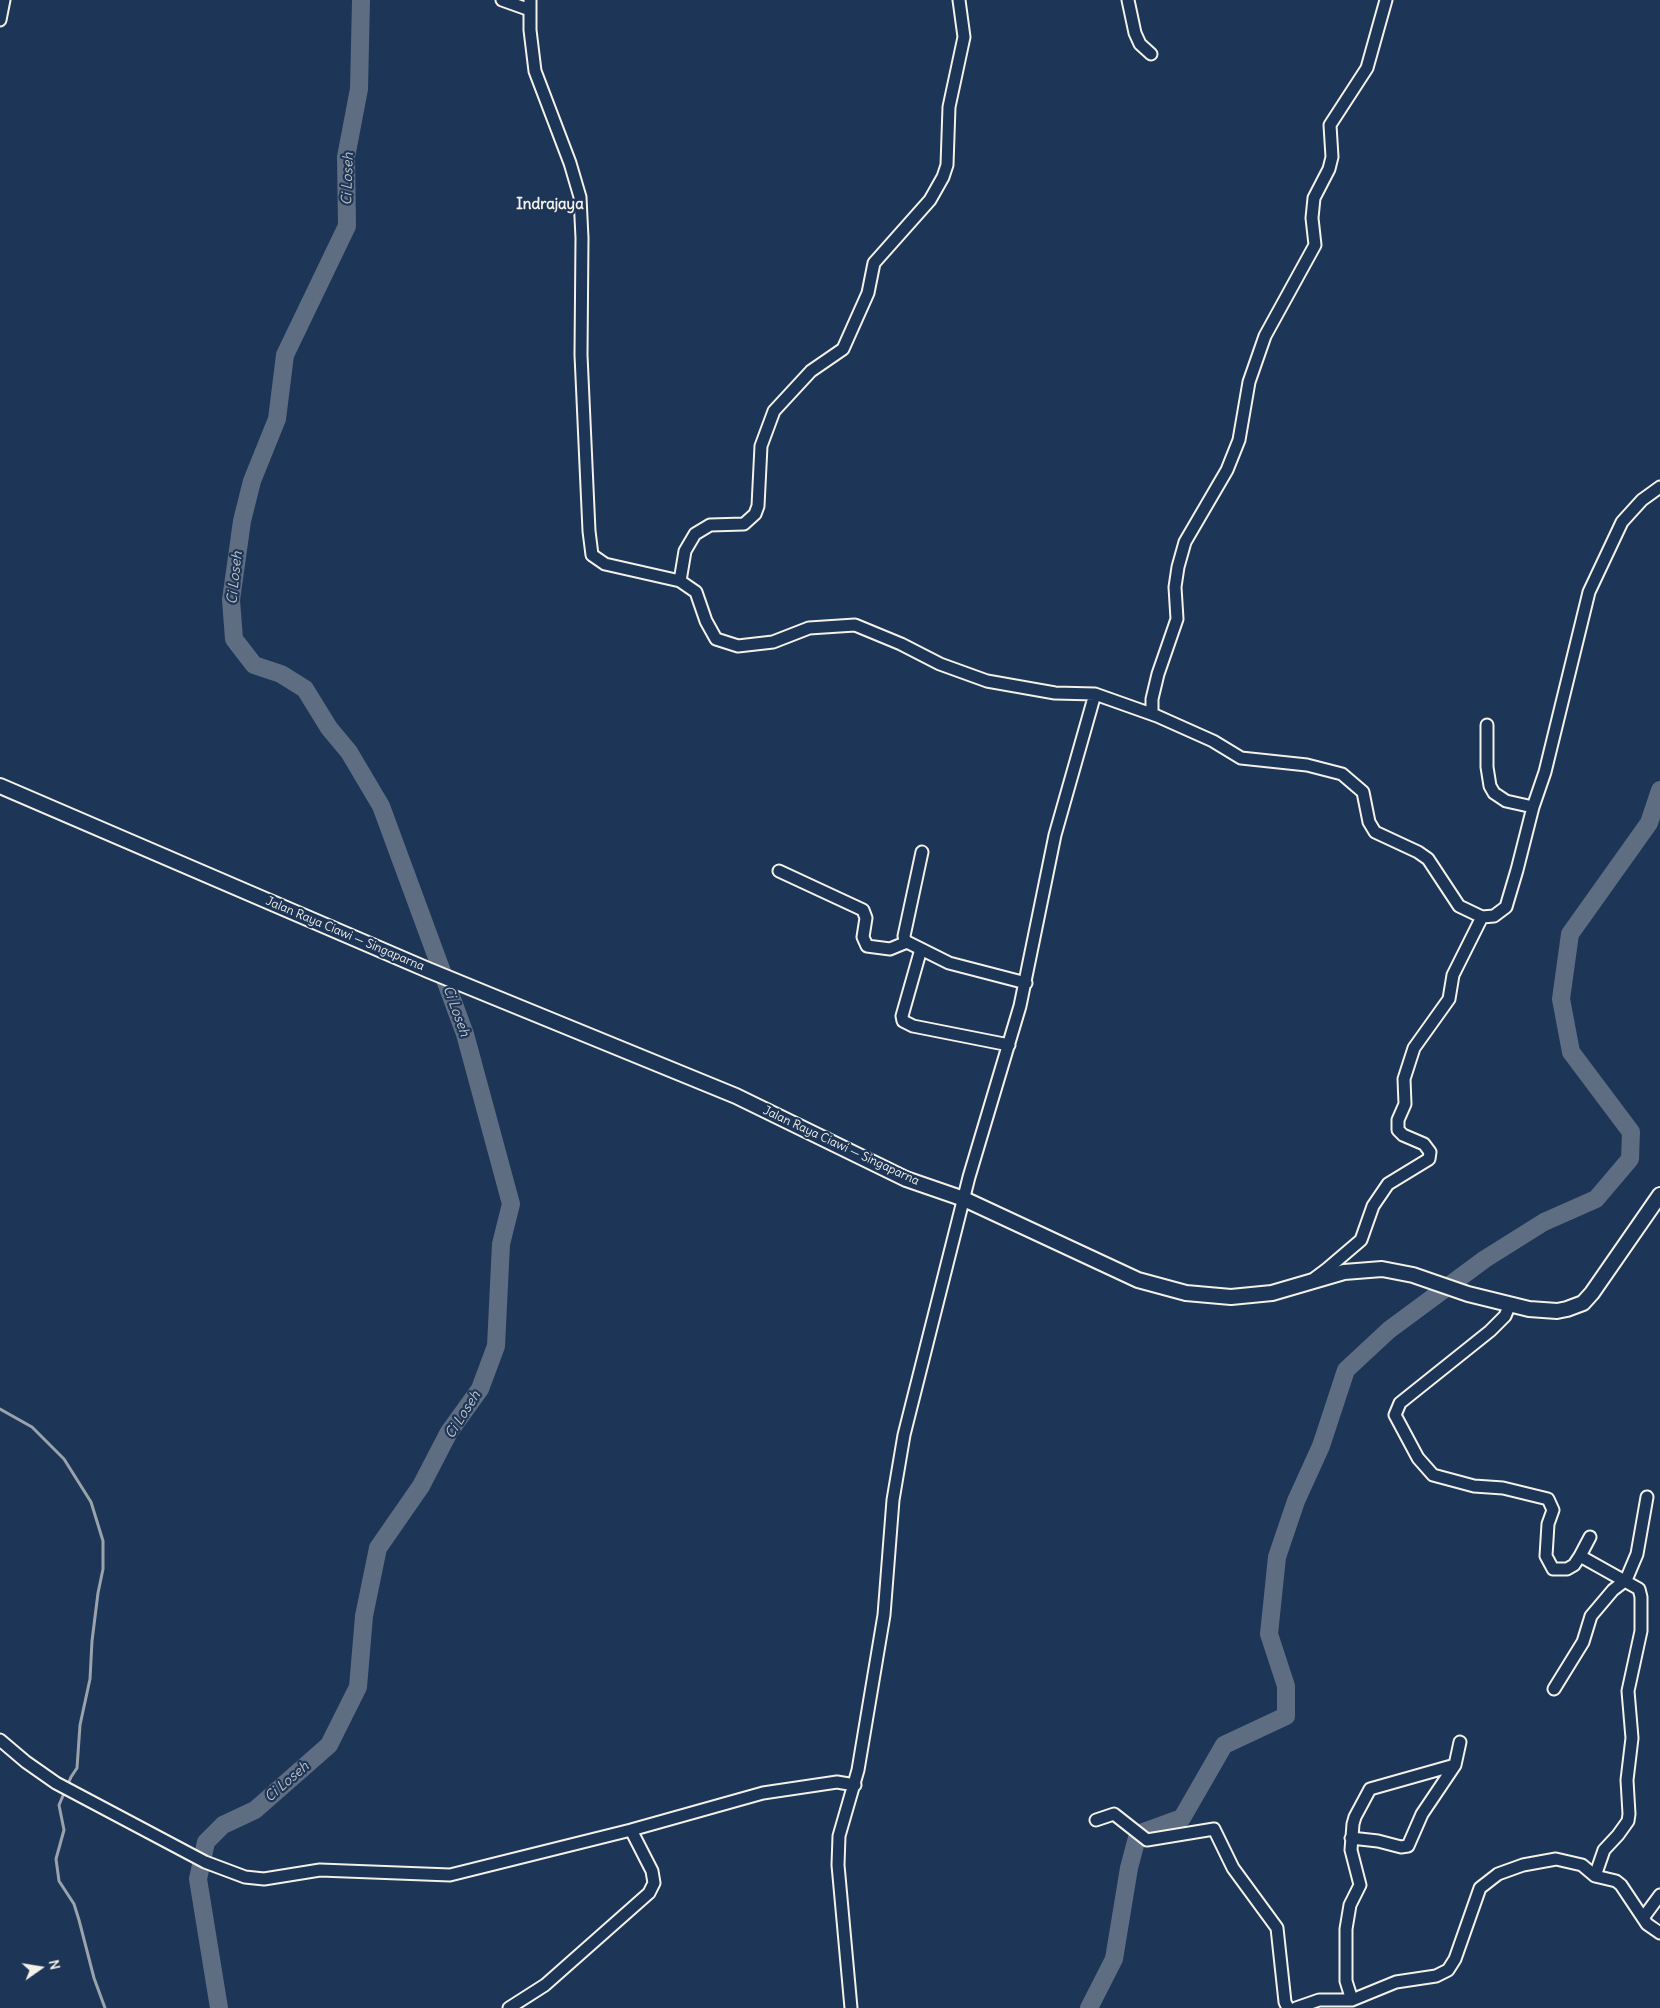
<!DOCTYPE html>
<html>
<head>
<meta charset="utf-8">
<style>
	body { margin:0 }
	#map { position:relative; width:1660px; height:2008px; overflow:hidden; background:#1d3557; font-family:Delius,sans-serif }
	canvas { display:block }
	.north { position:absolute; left:15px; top:1943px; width:50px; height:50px; -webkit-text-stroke:4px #1d3557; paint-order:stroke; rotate:77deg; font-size:14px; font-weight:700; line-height:20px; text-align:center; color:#f4f1e8 }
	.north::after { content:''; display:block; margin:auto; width:18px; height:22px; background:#f4f1e8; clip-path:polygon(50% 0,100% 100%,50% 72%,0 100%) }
</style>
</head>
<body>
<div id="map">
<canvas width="1660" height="2008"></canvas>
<div class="north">N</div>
</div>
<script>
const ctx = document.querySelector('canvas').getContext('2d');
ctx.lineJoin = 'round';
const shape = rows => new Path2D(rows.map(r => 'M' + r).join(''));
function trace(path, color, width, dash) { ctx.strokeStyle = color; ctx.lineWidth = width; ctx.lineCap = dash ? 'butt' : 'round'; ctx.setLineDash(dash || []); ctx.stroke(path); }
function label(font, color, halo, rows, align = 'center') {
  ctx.font = font + ' Delius,sans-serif'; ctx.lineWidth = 4.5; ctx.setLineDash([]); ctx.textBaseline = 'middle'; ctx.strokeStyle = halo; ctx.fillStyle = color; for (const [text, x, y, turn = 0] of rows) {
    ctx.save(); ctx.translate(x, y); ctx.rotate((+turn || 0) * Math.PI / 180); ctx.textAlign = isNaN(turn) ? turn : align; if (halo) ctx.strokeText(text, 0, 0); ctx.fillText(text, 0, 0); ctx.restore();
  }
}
trace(shape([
	[0,1409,32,1427,64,1459,91,1502,103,1541,103,1569,98,1593,92,1641,90,1679,80,1725,77,1768,71,1777,59,1805,64,1830,56,1859,59,1881,74,1904,79,1920,94,1978,105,2008]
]), '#9aa2ab', 3);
trace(shape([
	[219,2008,198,1879,206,1842,223,1825,255,1810,329,1745,358,1687,364,1616,378,1548,421,1486,449,1432,480,1389,496,1346,501,1244,511,1204,465,1034,381,806,349,752,329,728,305,689,281,674,254,665,234,639,231,600,242,521,252,481,277,419,285,355,347,226,346,157,359,89,361,0],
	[1089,2008,1114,1959,1129,1868,1138,1834,1182,1818,1224,1745,1286,1716,1286,1686,1269,1634,1277,1557,1296,1501,1321,1446,1346,1370,1389,1330,1485,1259,1544,1222,1596,1199,1630,1159,1631,1132,1571,1052,1561,999,1570,934,1649,823,1660,790]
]), '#5e6d82', 18);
const minor = shape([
	[502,0,530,10],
	[530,0,530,30,535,71,570,163,580,197,582,238,581,355,589,531,592,555,605,564,680,581,696,592,706,621,716,639,738,646,773,642,809,628,855,625,901,644,940,664,987,681,1055,693,1095,694,1157,716,1213,741,1241,758,1307,765,1342,774,1363,792,1369,822,1375,832,1418,852,1428,859,1459,906,1482,917,1494,916,1506,907,1517,870,1533,807,1545,772,1589,592,1622,522,1642,500,1660,487],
	[1128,0,1135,33,1140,44,1151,54],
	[0,20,4,0],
	[680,581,685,551,695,534,710,525,744,524,755,514,758,506,761,446,774,411,811,371,843,349,868,293,874,263,930,200,943,177,947,165,949,107,964,37,959,0],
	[1152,714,1152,699,1158,674,1177,619,1175,587,1178,567,1185,542,1227,470,1239,440,1249,382,1265,336,1315,245,1312,218,1314,198,1329,169,1332,157,1330,125,1367,68,1386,0],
	[1487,725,1487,767,1490,786,1494,793,1506,801,1533,807],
	[922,852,904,936,905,941,949,963,1026,983],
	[779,871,863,910,866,918,863,937,867,946,890,949,907,942],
	[921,949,902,1016,903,1021,913,1026,1009,1045],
	[1315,1278,1327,1269,1361,1240,1373,1206,1388,1184,1429,1159,1430,1152,1424,1144,1403,1135,1398,1130,1398,1120,1405,1104,1404,1079,1414,1048,1449,999,1453,975,1482,917],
	[1510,1304,1505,1316,1490,1331,1400,1403,1395,1415,1418,1458,1433,1475,1474,1486,1503,1488,1548,1499,1553,1510,1548,1524,1546,1556,1553,1569,1567,1569,1574,1565,1580,1556,1639,1589,1641,1597,1641,1631,1628,1691,1632,1738,1627,1780,1629,1814,1628,1821,1618,1835,1604,1850,1595,1876,1616,1881,1621,1885,1647,1924,1660,1933],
	[1580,1556,1590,1537],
	[1554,1689,1583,1642,1591,1616,1613,1590,1626,1580,1637,1554,1647,1497],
	[0,1740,26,1762,56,1783,205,1862,245,1877,264,1879,320,1870,450,1875,631,1830,763,1793,837,1782,855,1785],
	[1096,1820,1114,1814,1147,1840,1214,1829,1233,1868,1277,1928,1285,2002,1288,2008],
	[1351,1838,1378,1841,1401,1847,1408,1846,1422,1814,1455,1765,1460,1742],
	[1643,1918,1660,1895],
	[1352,2000,1346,1981,1346,1929,1350,1905,1360,1885,1351,1850,1353,1824,1355,1817,1370,1789,1455,1765],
	[509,2008,545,1985,649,1893,654,1883,652,1871,631,1830],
	[851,2008,838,1865,839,1836,858,1770,884,1615,893,1500,904,1435,969,1177,1020,1006,1055,835,1095,694],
	[1296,2008,1319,2000,1352,2000,1396,1982,1436,1976,1448,1970,1455,1959,1480,1888,1498,1874,1523,1865,1556,1859,1582,1865,1595,1876]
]);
const major = shape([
	[0,786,428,970,736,1096,906,1179,964,1199,1138,1280,1186,1293,1231,1297,1272,1293,1344,1272,1382,1269,1413,1275,1468,1294,1529,1309,1557,1311,1567,1309,1583,1303,1592,1293,1660,1195]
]);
trace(minor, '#f4f1e8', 15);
trace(major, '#f4f1e8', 18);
trace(minor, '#1d3557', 11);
trace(major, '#1d3557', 14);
label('12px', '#f4f1e8', '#1d3557', [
	["Jalan Raya Ciawi — Singaparna",345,934,23],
	["Jalan Raya Ciawi — Singaparna",841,1146,25]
]);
label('italic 14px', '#c0c3c4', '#1d3557', [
	["Ci Loseh",348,179,-88],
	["Ci Loseh",235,578,-84],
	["Ci Loseh",456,1011,70],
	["Ci Loseh",463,1415,-58],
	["Ci Loseh",287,1782,-41]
]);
label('bold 15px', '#f4f1e8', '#1d3557', [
	["Indrajaya",550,205]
]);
</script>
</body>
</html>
